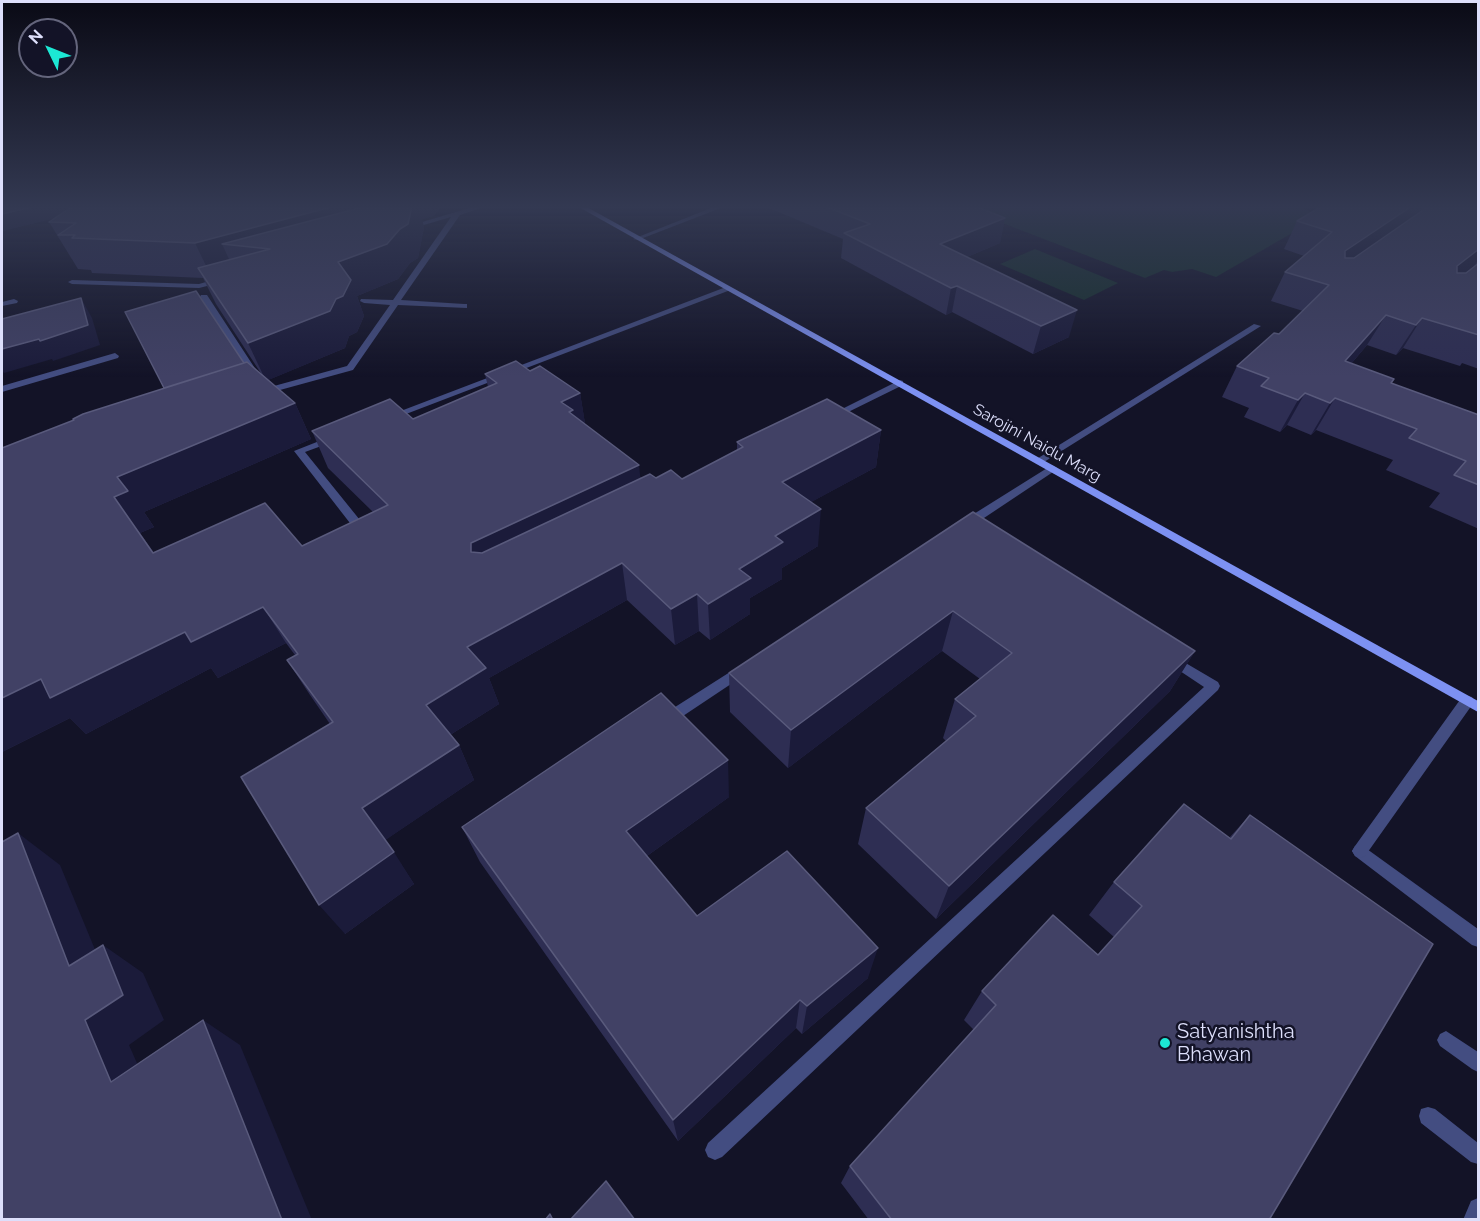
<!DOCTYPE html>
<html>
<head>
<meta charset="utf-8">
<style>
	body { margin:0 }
	#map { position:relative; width:1480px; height:1221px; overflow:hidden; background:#131327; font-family:Raleway,sans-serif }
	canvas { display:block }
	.frame { position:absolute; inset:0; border:3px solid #dddffb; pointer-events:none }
	.north { position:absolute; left:18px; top:18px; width:60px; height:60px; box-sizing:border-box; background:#131327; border:2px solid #64657c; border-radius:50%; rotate:313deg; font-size:16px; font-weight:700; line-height:24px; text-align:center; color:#dddffb }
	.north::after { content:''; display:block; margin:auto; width:21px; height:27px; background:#1ce8d4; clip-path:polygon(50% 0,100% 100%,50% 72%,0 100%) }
</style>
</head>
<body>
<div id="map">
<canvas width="1480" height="1221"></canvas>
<div class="frame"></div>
<div class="north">N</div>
</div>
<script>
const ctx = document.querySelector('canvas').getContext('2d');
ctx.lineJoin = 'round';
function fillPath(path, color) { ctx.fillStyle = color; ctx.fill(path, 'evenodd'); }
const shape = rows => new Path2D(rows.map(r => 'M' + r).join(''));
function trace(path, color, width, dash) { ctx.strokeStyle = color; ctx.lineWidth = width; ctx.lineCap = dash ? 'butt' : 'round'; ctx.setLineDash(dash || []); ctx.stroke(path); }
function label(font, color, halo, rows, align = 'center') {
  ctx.font = font + ' Raleway,sans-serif'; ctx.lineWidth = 5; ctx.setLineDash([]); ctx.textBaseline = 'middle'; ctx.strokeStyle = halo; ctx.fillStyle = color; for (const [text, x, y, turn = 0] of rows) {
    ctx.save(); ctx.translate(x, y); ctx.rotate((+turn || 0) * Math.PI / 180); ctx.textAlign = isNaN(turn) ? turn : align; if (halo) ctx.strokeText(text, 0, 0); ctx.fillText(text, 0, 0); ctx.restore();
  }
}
fillPath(shape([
	[958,206,1299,206,1320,217,1216,277,1192,269,1172,272,1164,270,1145,278],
	[1035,249,1118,283,1084,300,1000,264]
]), '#16312b');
fillPath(shape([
	[1052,465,1057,468,1056,470,969,528,961,528,960,525,961,522,1052,465],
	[1172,655,1218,682,1220,686,1218,690,722,1157,715,1160,708,1157,705,1150,708,1143,1204,687,1168,663,1166,660,1168,657,1172,655],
	[741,665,746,666,747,670,746,674,671,724,666,726,661,724,659,720,661,716,741,665],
	[1360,844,1478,929,1478,947,1472,945,1355,856,1352,851,1355,846,1360,844],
	[1446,1031,1478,1052,1478,1072,1472,1069,1440,1046,1437,1040,1440,1034,1446,1031],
	[1428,1107,1435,1109,1478,1143,1478,1164,1471,1162,1421,1123,1419,1116,1421,1109,1428,1107],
	[1478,1198,1478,1220,1463,1220,1471,1201,1478,1198]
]), '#434d81');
fillPath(shape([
	[476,206,487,206,460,215,401,300,464,304,467,304,467,308,398,305,353,370,269,393,263,393,263,389,347,366,390,305,364,303,360,301,361,299,393,300,451,217,407,230,404,228,405,227,476,206],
	[716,206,726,206,638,240,633,239,716,206],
	[220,278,224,280,223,282,199,288,72,284,68,282,72,280,199,284,220,278],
	[726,287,733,289,393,419,390,420,385,417,726,287],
	[201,295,207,295,260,376,259,378,253,378,200,297,201,295],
	[14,299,18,301,17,303,2,306,2,302,14,299],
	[1254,324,1261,326,1044,462,1040,463,1035,460,1254,324],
	[115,353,119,356,118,358,2,392,2,386,115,353],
	[900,380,903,381,903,385,834,419,831,420,826,417,900,380],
	[332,436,337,439,335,441,305,452,368,530,369,533,368,536,360,536,294,451,332,436],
	[1467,696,1472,697,1474,701,1472,705,1365,856,1360,858,1355,856,1352,851,1355,846,1462,697,1467,696]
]), '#434d81');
fillPath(shape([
	[577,206,585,206,1478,701,1478,712,577,206]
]), '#7d91f2');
fillPath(shape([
	[2,206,434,216,422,219,424,227,418,258,410,263,398,279,357,296,364,316,357,332,349,336,345,348,268,380,295,403,311,439,144,512,154,527,140,533,154,553,302,546,373,512,328,468,312,431,413,419,488,387,485,374,530,371,580,393,585,424,641,478,682,479,737,450,737,442,881,430,876,467,811,502,818,546,782,568,782,579,750,598,750,614,710,640,699,631,675,645,627,600,489,678,499,704,450,735,459,745,474,780,385,840,414,884,345,934,330,724,310,695,287,660,295,655,286,643,218,678,211,668,86,734,70,718,2,752,2,448,244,363,262,375,216,304,203,278,92,273,91,270,78,269,49,222,55,218,2,231],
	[764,206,975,206,1005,218,1000,243,967,257,1069,337,1033,354,952,312,946,315,841,258,843,239],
	[1479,206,1479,369,1462,363,1460,366,1403,348,1396,355,1367,345,1351,364,1394,379,1391,383,1479,415,1479,529,1429,507,1440,493,1386,470,1393,460,1316,430,1311,435,1287,425,1280,432,1244,417,1249,408,1222,397,1237,366,1279,334,1303,311,1271,301,1285,272,1304,256,1284,249,1297,221],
	[973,512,1195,651,1170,691,936,919,858,844,866,808,946,741,943,738,955,699,980,679,942,651,788,768,730,712,729,673],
	[729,797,647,856,697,916,868,978,802,1034,796,1028,678,1141,480,862,462,827],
	[1250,815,1269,1220,869,1220,841,1183,850,1166,974,1030,964,1020,982,991,1098,955,1114,937,1089,915,1114,882,1229,838]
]), '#2e2e53');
fillPath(shape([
	[36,206,104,206,2,231,2,214],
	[335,206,442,206,434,216,422,219,424,227,418,258,410,263,398,279,357,296,364,316,357,332,349,336,345,348,266,381,248,343,270,249,222,244,235,272,212,278,195,243],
	[1412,206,1436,206,1330,279,1345,251],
	[1005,218,1000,243,936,270,940,244],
	[1479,249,1479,259,1474,266,1439,294,1457,266],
	[957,286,952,312,946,315,951,288],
	[81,298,92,318,100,345,53,361,52,359,4,373,2,370,2,349,39,339],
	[1077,310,1069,337,1033,354,1041,326],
	[1386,315,1367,345,1327,392,1345,361],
	[1422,318,1403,348,1396,355,1416,325],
	[580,393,586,429,561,402],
	[1305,393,1287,425,1280,432,1298,400],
	[1335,398,1316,430,1311,435,1330,403],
	[295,403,311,439,144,512,154,527,140,533,179,590,114,497,117,477],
	[881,430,876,467,780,519,782,482],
	[639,465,643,502,483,580,471,552,471,543],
	[821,509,818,546,782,568,782,579,750,598,750,614,710,640,708,604,739,569,775,536],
	[622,563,627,600,489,678,499,704,442,740,426,705,467,647],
	[697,594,699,631,675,645,671,609],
	[263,607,286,643,218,678,211,668,86,734,70,718,2,752,2,698,41,679],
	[953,611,942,651,788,768,791,730],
	[1195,651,1170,691,936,919,949,886],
	[459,745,474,780,384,841,362,808],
	[728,760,729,797,633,866,626,831],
	[18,833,60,865,113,993,69,966],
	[394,852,414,884,345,934,319,905],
	[103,945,143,973,164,1020,129,1045,155,1104,111,1082,85,1020],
	[878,948,868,978,802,1034,807,1006],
	[800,1000,796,1028,678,1141,673,1120],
	[203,1020,240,1045,312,1220,282,1220]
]), '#1b1b3a');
const building = shape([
	[2,206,36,206,2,214,2,206],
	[73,206,335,206,195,243,72,238,75,235,58,235,76,223,49,222,73,206],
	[367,206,412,206,408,224,400,229,387,244,338,262,351,280,343,296,336,299,330,311,248,343,198,268,270,249,222,244,367,206],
	[824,206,975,206,1005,218,940,244,1077,310,1041,326,957,286,951,288,844,233,870,224,824,206],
	[1322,206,1412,206,1345,251,1345,258,1354,258,1429,206,1479,206,1479,249,1457,266,1457,273,1466,273,1479,263,1479,335,1422,318,1416,325,1386,315,1345,361,1394,379,1391,383,1479,415,1479,485,1454,475,1466,461,1409,438,1417,429,1335,398,1330,403,1305,393,1298,400,1261,386,1269,378,1237,366,1274,333,1279,334,1329,285,1285,272,1332,232,1297,221,1322,206],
	[196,291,244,363,164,388,125,312,196,291],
	[81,298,88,325,40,341,39,339,2,349,2,319,81,298],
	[516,361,530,371,540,366,580,393,561,402,573,410,569,412,639,465,471,543,471,552,482,553,650,474,656,478,671,470,682,479,743,447,737,442,827,399,881,430,782,482,821,509,775,536,783,542,739,569,751,578,708,604,697,594,671,609,622,563,467,647,486,668,426,705,459,745,362,808,394,852,319,905,241,777,333,722,287,660,298,654,263,607,191,642,185,632,50,698,41,679,2,698,2,448,74,420,73,419,83,414,247,362,295,403,117,477,128,491,114,497,153,553,265,503,302,546,388,505,312,431,390,399,413,419,497,383,485,374,516,361],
	[973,512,1195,651,949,886,866,808,976,716,955,699,1012,653,953,611,791,730,729,673,973,512],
	[661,693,728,760,626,831,697,916,787,851,878,948,807,1006,800,1000,673,1120,462,827,661,693],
	[1184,804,1231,839,1250,815,1433,944,1269,1220,892,1220,850,1166,996,1005,982,991,1053,915,1098,955,1142,906,1114,882,1184,804],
	[18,833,69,966,103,945,123,995,85,1020,111,1082,203,1020,282,1220,2,1220,2,842,18,833],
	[606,1181,635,1220,570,1220,606,1181],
	[550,1214,553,1220,545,1220,550,1214]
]);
fillPath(building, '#414165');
trace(building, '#595a7c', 1.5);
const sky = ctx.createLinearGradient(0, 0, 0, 377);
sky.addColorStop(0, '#0a0a15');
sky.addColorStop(0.55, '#333952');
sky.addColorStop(1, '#33395200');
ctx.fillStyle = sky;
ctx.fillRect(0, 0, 1480, 377);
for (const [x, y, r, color] of [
	[1165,1043,6,"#1ce8d4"]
]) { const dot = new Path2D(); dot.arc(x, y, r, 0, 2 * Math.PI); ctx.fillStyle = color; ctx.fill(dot); trace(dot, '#131327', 2); }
label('16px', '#dddffb', '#131327', [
	["Sarojini Naidu Marg",1037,443,29]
]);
label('20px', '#dddffb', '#131327', [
	["Satyanishtha",1177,1032],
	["Bhawan",1177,1055]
], 'left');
</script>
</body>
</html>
